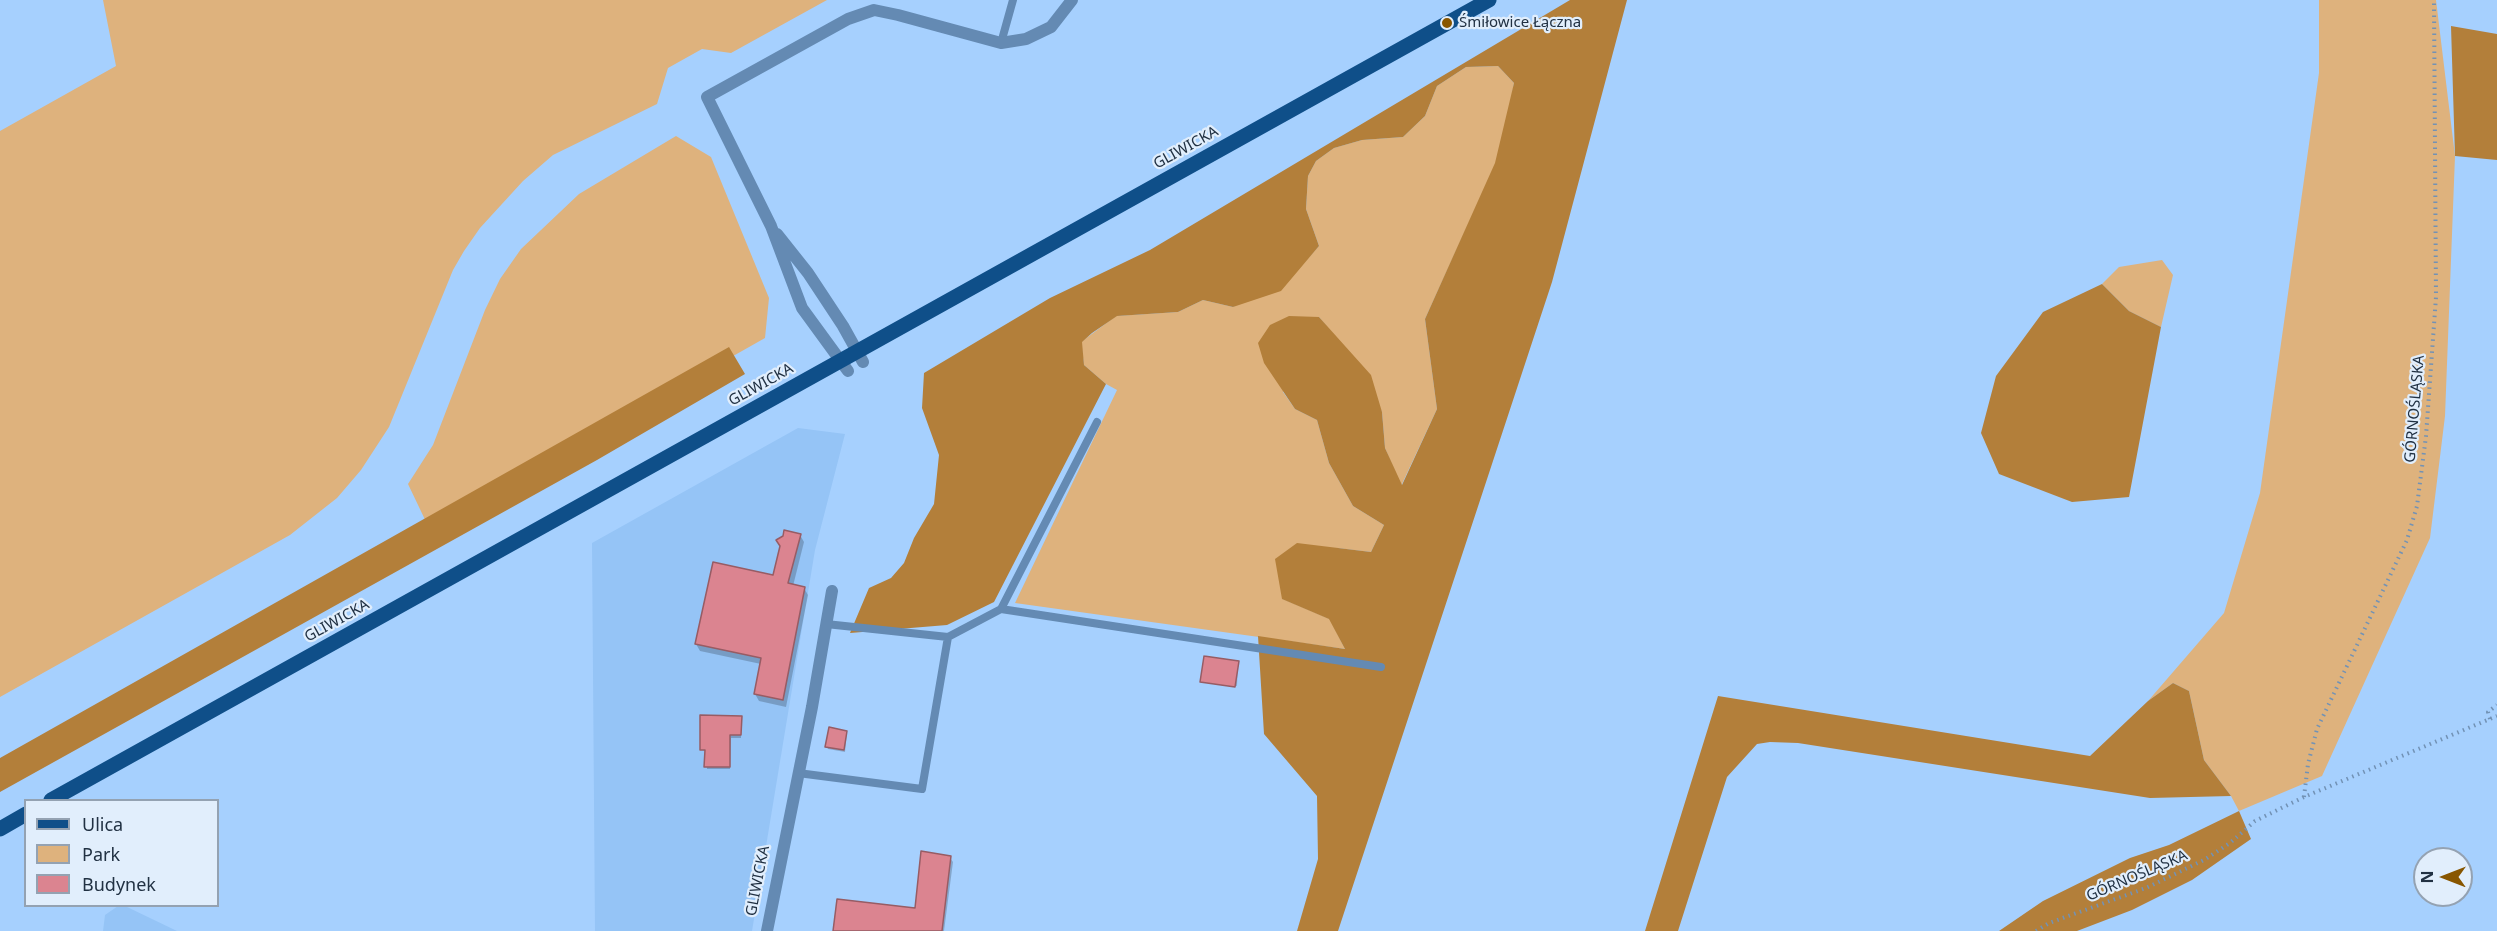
<!DOCTYPE html>
<html>
<head>
<meta charset="utf-8">
<style>
	body { margin:0 }
	#map { position:relative; width:2497px; height:931px; overflow:hidden; background:#a6d0fe; font-family:"Noto Sans",sans-serif }
	canvas { display:block }
	.legend { position:absolute; left:24px; top:799px; width:195px; height:108px; box-sizing:border-box; background:#e1eefc; border:2px solid #94a2b2; margin:0; padding:8px 10px; list-style:none; font-size:18px; color:#213143 }
	.legend li { display:flex; align-items:center; gap:12px; height:30px }
	.legend b { width:30px; border:2px solid #94a2b2 }
	.north { position:absolute; left:2413px; top:847px; width:60px; height:60px; box-sizing:border-box; background:#e1eefc; border:2px solid #94a2b2; border-radius:50%; rotate:270deg; font-size:16px; font-weight:700; line-height:24px; text-align:center; color:#213143 }
	.north::after { content:''; display:block; margin:auto; width:21px; height:27px; background:#885600; clip-path:polygon(50% 0,100% 100%,50% 72%,0 100%) }
</style>
</head>
<body>
<div id="map">
<canvas width="2497" height="931"></canvas>
<ul class="legend">
<li><b style="height:8px;background:#0f4f89"></b>Ulica</li>
<li><b style="height:16px;background:#deb27d"></b>Park</li>
<li><b style="height:16px;background:#db8490"></b>Budynek</li>
</ul>
<div class="north">N</div>
</div>
<script>
const ctx = document.querySelector('canvas').getContext('2d');
ctx.lineJoin = 'round';
function fillPath(path, color) { ctx.fillStyle = color; ctx.fill(path, 'evenodd'); }
const shape = rows => new Path2D(rows.map(r => 'M' + r).join(''));
function trace(path, color, width, dash) { ctx.strokeStyle = color; ctx.lineWidth = width; ctx.lineCap = dash ? 'butt' : 'round'; ctx.setLineDash(dash || []); ctx.stroke(path); }
function label(font, color, halo, rows, align = 'center') {
  ctx.font = font + ' "Noto Sans",sans-serif'; ctx.lineWidth = 4.5; ctx.setLineDash([]); ctx.textBaseline = 'middle'; ctx.strokeStyle = halo; ctx.fillStyle = color; for (const [text, x, y, turn = 0] of rows) {
    ctx.save(); ctx.translate(x, y); ctx.rotate((+turn || 0) * Math.PI / 180); ctx.textAlign = isNaN(turn) ? turn : align; if (halo) ctx.strokeText(text, 0, 0); ctx.fillText(text, 0, 0); ctx.restore();
  }
}
fillPath(shape([
	[798,428,845,434,815,550,752,931,595,931,592,543],
	[118,906,125,906,177,931,103,931,105,915]
]), '#95c4f6');
fillPath(shape([
	[103,0,827,0,731,53,702,49,668,68,657,104,553,155,523,181,480,228,464,251,453,270,389,427,361,470,337,498,290,535,0,697,0,131,116,66],
	[2319,0,2436,0,2455,156,2445,416,2430,538,2322,776,2239,811,2231,796,2204,760,2189,691,2173,683,2148,701,2224,613,2260,493,2319,73],
	[1498,66,1514,83,1509,112,1496,163,1425,319,1437,409,1401,486,1385,448,1382,412,1343,346,1319,317,1283,392,1295,409,1317,420,1329,463,1353,506,1384,525,1371,552,1337,548,1283,599,1330,619,1345,649,1015,603,1117,390,1106,384,1084,365,1081,342,1116,316,1178,312,1203,300,1233,307,1302,265,1319,246,1306,209,1308,176,1316,161,1334,148,1362,140,1403,137,1425,116,1437,86,1466,67],
	[676,136,711,157,769,298,765,338,429,528,408,484,433,445,485,310,500,279,521,249,579,194],
	[2162,260,2173,275,2161,327,2129,311,2102,284,2119,267]
]), '#deb27d');
fillPath(shape([
	[1570,0,1627,0,1552,282,1338,931,1297,931,1318,859,1317,796,1264,734,1258,636,1345,649,1329,619,1282,599,1275,559,1297,543,1371,552,1384,525,1353,506,1329,463,1317,420,1295,409,1264,363,1258,343,1270,325,1289,316,1319,317,1371,375,1382,412,1385,448,1402,485,1437,409,1425,319,1495,163,1514,83,1498,66,1466,67,1437,86,1425,116,1403,137,1362,140,1334,148,1316,161,1308,176,1306,209,1319,246,1281,291,1233,307,1203,300,1178,312,1117,316,1092,333,1082,342,1084,365,1106,384,994,602,947,625,850,633,869,588,891,578,904,563,914,538,934,504,939,455,922,408,924,373,1050,298,1150,250],
	[2451,26,2497,34,2497,160,2455,156],
	[2102,284,2129,311,2161,327,2129,497,2072,502,1999,474,1981,433,1996,376,2043,312],
	[729,347,745,374,597,460,0,792,0,758],
	[2173,683,2189,691,2204,760,2231,796,2150,798,1798,743,1770,742,1757,744,1727,777,1678,931,1645,931,1718,696,2090,756,2148,701],
	[2239,811,2251,839,2192,880,2132,910,2077,931,1999,931,2043,901,2130,858,2169,845]
]), '#b37f3a');
fillPath(shape([
	[800,535,804,542,793,586,804,588,808,595,786,707,759,701,755,694,761,664,700,651,696,644,774,577],
	[1238,662,1237,686,1202,681],
	[741,717,741,738,731,738,730,769,707,769,706,752,702,749],
	[847,732,845,752,828,749,827,746],
	[950,858,953,862,944,931,834,931,916,910]
]), '#0003');
const building = shape([
	[784,530,801,534,788,583,805,587,783,700,754,694,761,658,695,644,713,562,773,575,780,546,776,540,783,536,784,530],
	[1204,656,1239,661,1235,687,1200,682,1204,656],
	[700,715,742,716,741,735,730,735,730,767,704,767,705,750,700,750,700,715],
	[829,727,847,731,844,750,825,747,829,727],
	[921,851,951,856,942,931,833,931,837,899,915,908,921,851]
]);
fillPath(building, '#db8490');
trace(building, '#975c64', 1.5);
trace(shape([
	[2490,719,2488,712,2497,705],
	[2304,797,2308,764,2317,729,2407,540,2417,506,2426,436,2436,297,2434,0],
	[2036,931,2049,923,2146,888,2204,860,2230,843,2255,821,2304,797,2497,716]
]), '#7292b5', 4, [1.5, 4.5]);
trace(shape([
	[1001,43,1013,0],
	[1001,609,1381,667],
	[826,624,948,637],
	[798,773,922,789,948,637,1001,609,1097,422]
]), '#648ab3', 8);
trace(shape([
	[777,234,808,273,843,326,863,362],
	[848,371,802,308,771,226,707,97,848,19,874,10,898,15,1001,43,1026,39,1051,27,1072,0],
	[767,931,812,707,832,591]
]), '#648ab3', 12);
trace(shape([
	[51,800,1489,0],
	[0,829,26,814]
]), '#0f4f89', 15);
for (const [x, y, r, color] of [
	[1447,23,6,"#885600"]
]) { const dot = new Path2D(); dot.arc(x, y, r, 0, 2 * Math.PI); ctx.fillStyle = color; ctx.fill(dot); trace(dot, '#e1eefc', 2); }
label('15px', '#213143', '#e1eefc', [
	["Śmiłowice Łączna",1459,23]
], 'left');
label('15px', '#213143', '#e1eefc', [
	["GLIWICKA",1186,148,-29],
	["GLIWICKA",761,385,-29],
	["GÓRNOŚLĄSKA",2415,409,-85],
	["GLIWICKA",337,621,-29],
	["GÓRNOŚLĄSKA",2137,876,-23],
	["GLIWICKA",758,881,-79]
]);
</script>
</body>
</html>
